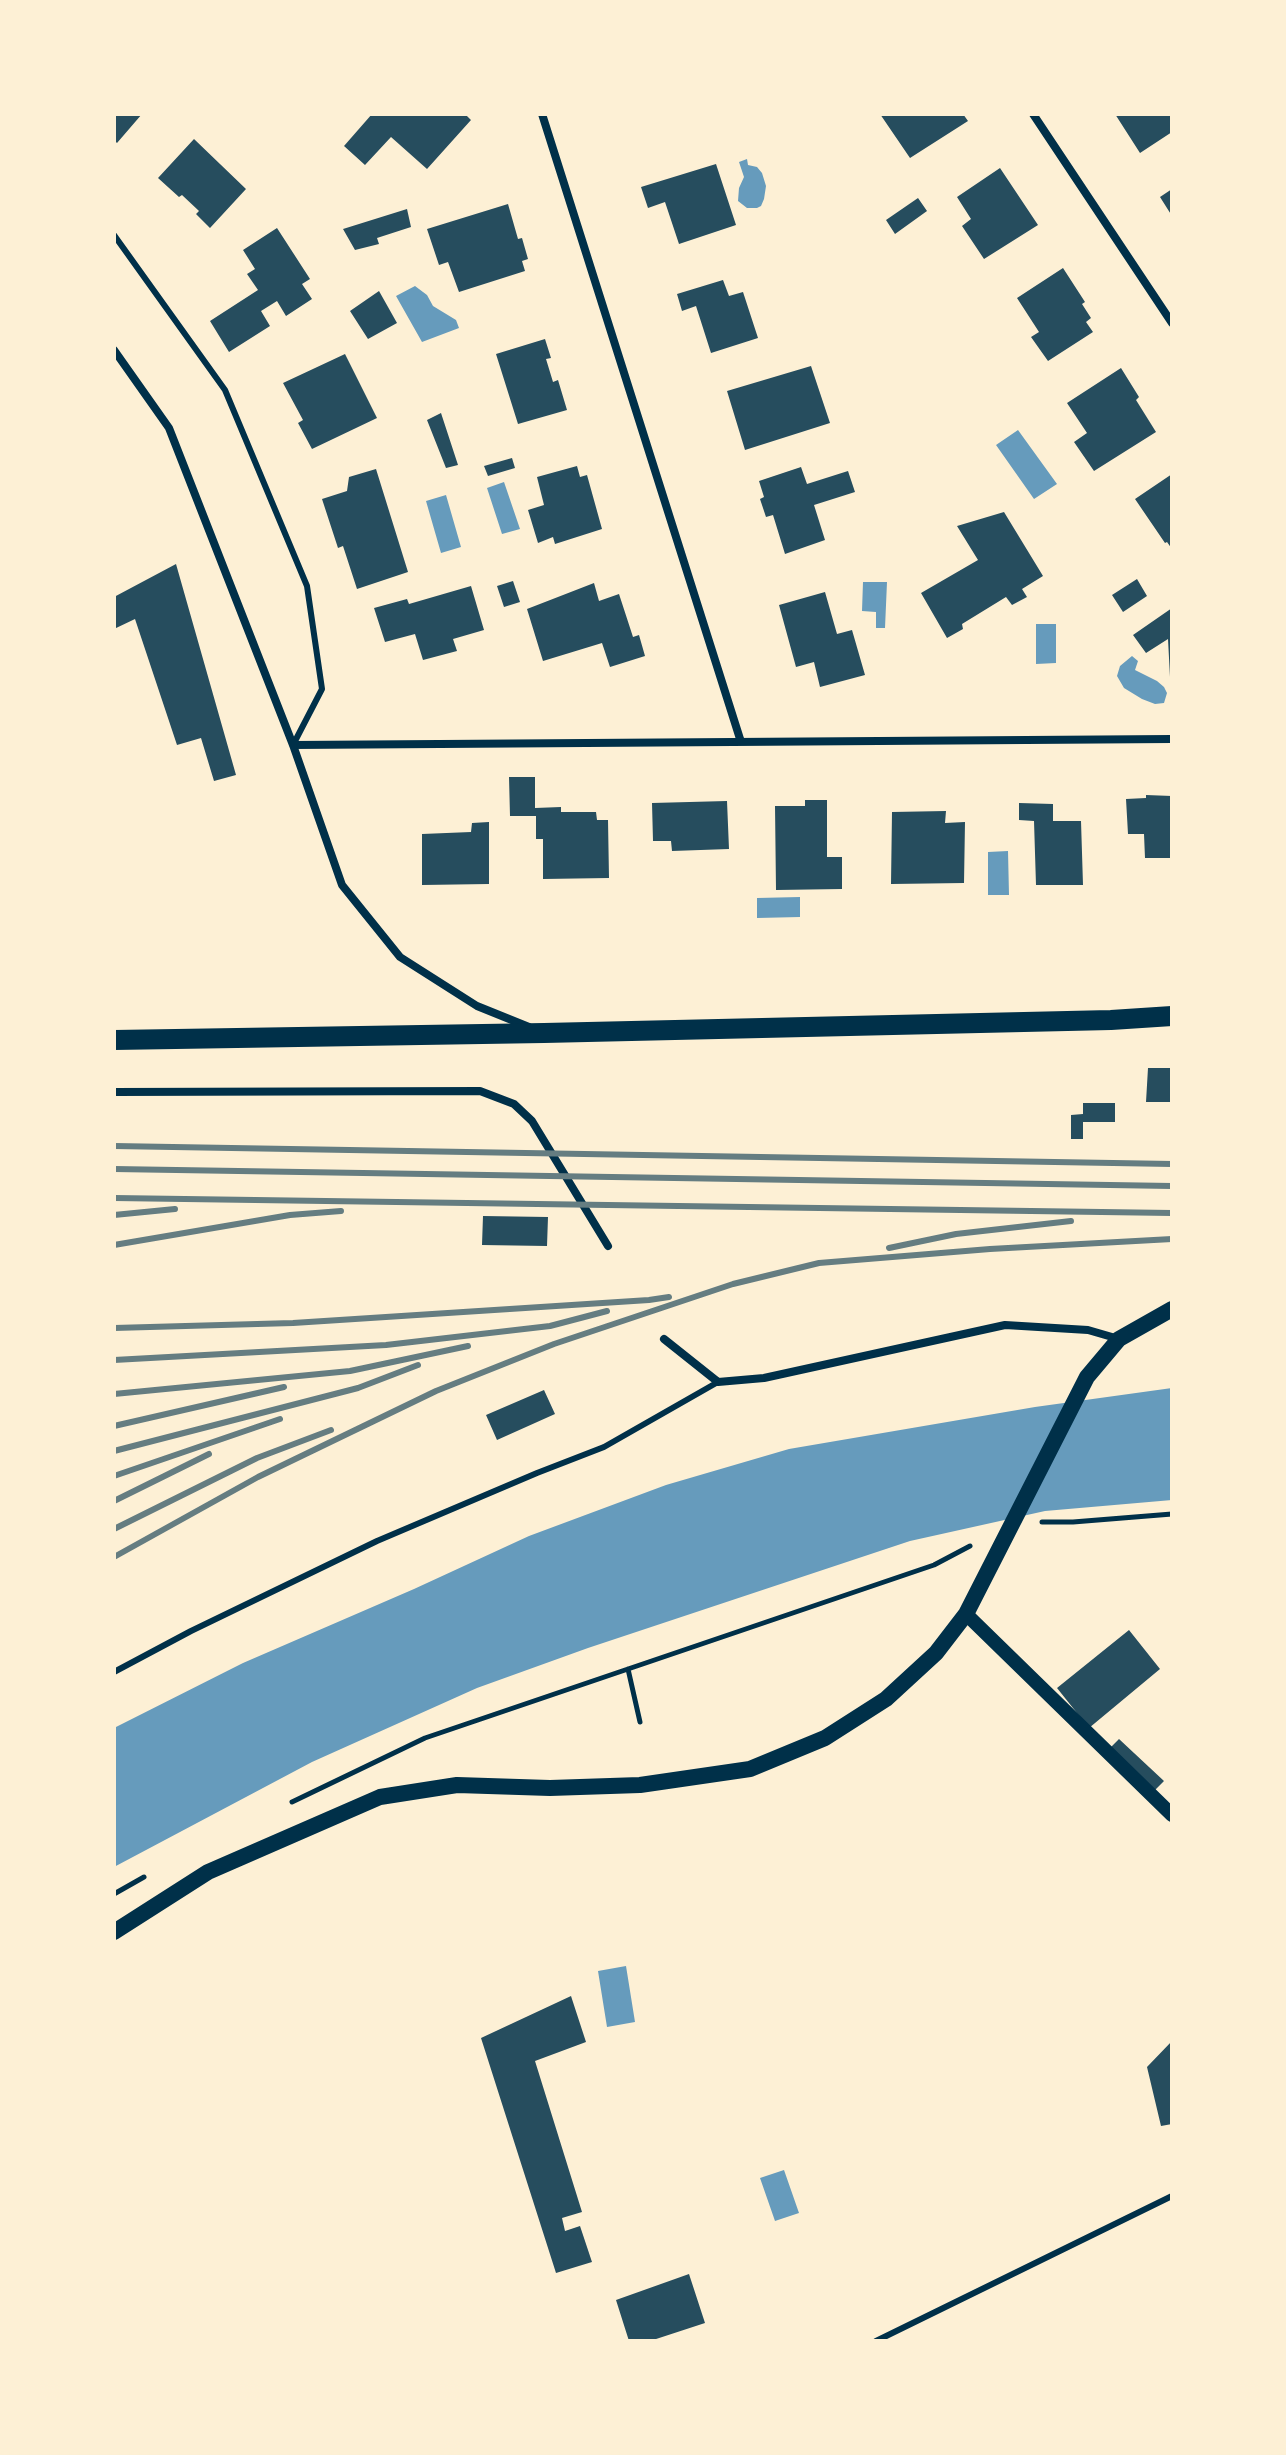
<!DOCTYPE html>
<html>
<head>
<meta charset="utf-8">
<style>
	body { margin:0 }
	#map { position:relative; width:1286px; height:2455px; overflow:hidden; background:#fdf0d5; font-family:"DejaVu Sans",sans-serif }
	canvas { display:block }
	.frame { position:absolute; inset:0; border:116px solid #fdf0d5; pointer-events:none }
</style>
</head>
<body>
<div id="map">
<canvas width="1286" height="2455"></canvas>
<div class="frame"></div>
</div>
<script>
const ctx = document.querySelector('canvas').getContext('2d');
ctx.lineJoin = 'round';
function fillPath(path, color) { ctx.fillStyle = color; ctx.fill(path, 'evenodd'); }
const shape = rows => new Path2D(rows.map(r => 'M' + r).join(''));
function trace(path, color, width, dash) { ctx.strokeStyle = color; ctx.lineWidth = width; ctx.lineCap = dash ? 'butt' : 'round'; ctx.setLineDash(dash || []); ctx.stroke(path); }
fillPath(shape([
	[747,159,748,165,757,167,762,173,766,186,764,199,761,206,757,208,747,208,738,201,739,188,744,177,739,162],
	[415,286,427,295,433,306,456,320,459,328,422,342,396,296],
	[1018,430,1057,484,1034,499,996,445],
	[504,482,520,529,502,534,487,488],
	[446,495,461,547,441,553,426,501],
	[863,582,887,582,885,628,876,628,876,612,862,611],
	[1036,624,1056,624,1056,663,1036,664],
	[1132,656,1138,661,1135,670,1157,681,1164,687,1167,693,1164,703,1155,704,1142,699,1124,688,1117,676,1120,666],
	[1008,851,1009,895,988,895,988,852],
	[800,897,800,917,757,918,757,898],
	[1172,1388,1172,1500,1045,1511,910,1541,588,1648,477,1688,312,1762,114,1867,114,1728,243,1663,414,1589,529,1536,666,1485,789,1449,1035,1407],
	[626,1966,635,2022,607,2027,598,1971],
	[784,2170,799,2213,775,2221,760,2178]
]), '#669bbc');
fillPath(shape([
	[114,114,142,114,117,143,114,140],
	[372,114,465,114,471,120,427,169,391,137,365,165,344,146],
	[880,114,963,114,968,121,910,158],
	[1115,114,1172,114,1172,132,1140,153],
	[194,139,246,189,210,228,196,214,199,211,182,195,179,197,158,178],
	[716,164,736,225,679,244,665,202,648,208,641,187],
	[1000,168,1038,225,984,259,962,226,971,219,957,197],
	[1172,189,1172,216,1160,197],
	[918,198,927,211,895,234,886,220],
	[508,204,518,239,522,238,528,259,522,261,525,271,459,292,448,262,439,265,427,229],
	[407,209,411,227,377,238,379,244,355,250,343,229],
	[277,228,310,279,302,284,312,299,286,316,277,301,261,311,270,326,229,352,210,321,258,290,247,274,255,269,243,250],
	[1063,268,1085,302,1082,304,1091,318,1086,322,1093,332,1048,361,1031,337,1039,332,1017,298],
	[723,280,729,296,743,292,758,338,711,353,696,306,682,311,677,294],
	[379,291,397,323,368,339,350,311],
	[545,339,551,358,546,359,553,382,558,380,567,410,518,424,496,354],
	[345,354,377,418,312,449,298,423,303,420,283,383],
	[811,366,830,423,745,450,727,391],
	[1121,368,1139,397,1136,400,1156,432,1094,471,1074,442,1087,433,1067,403],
	[441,413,458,465,446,468,427,420],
	[512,458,515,468,488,476,484,466],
	[577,466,580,477,587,475,602,529,555,544,553,537,538,543,528,510,544,505,537,477],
	[801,467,807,484,848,471,855,492,814,505,825,540,785,554,773,515,766,517,760,499,764,497,759,481],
	[376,469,408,572,357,589,343,546,338,548,322,499,347,491,349,477],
	[1172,474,1172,549,1167,542,1165,543,1135,499],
	[1004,512,1043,576,1022,589,1027,597,1012,605,1006,597,962,624,963,629,947,638,921,593,978,560,957,526],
	[176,564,236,775,214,781,201,738,177,745,135,619,114,629,114,597],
	[1137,579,1147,596,1123,612,1112,595],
	[513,581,520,602,504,607,497,586],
	[594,583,599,601,619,594,633,637,639,635,645,656,610,667,602,643,543,661,527,609],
	[471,586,484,630,453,639,457,651,423,660,415,634,385,642,374,608,407,599,409,604],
	[825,592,837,634,852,630,865,675,820,687,814,662,796,667,779,605],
	[1172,608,1172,677,1170,677,1168,639,1146,653,1133,635],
	[509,777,535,777,535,808,561,807,561,812,596,812,597,820,608,820,609,878,543,879,543,839,536,839,536,816,510,816],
	[1146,795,1172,796,1172,858,1145,858,1144,834,1128,834,1126,799,1146,798],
	[805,800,827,800,827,857,842,857,842,889,776,890,775,806,805,806],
	[727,801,729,849,672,851,671,841,653,841,652,803],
	[1019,803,1053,804,1053,821,1081,821,1083,885,1036,885,1034,821,1019,820],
	[946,811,945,823,965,822,964,883,891,884,892,812],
	[489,822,489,884,422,885,422,834,471,832,472,823],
	[1148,1068,1172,1068,1172,1102,1146,1102],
	[1083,1103,1115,1103,1115,1122,1083,1122,1083,1139,1071,1139,1071,1115,1083,1114],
	[483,1216,548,1217,547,1246,482,1245],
	[544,1390,555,1414,497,1440,486,1415],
	[1129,1630,1160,1669,1089,1728,1057,1688],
	[1119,1739,1164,1781,1155,1790,1109,1749],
	[571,1996,586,2042,535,2061,582,2212,562,2218,565,2231,580,2226,592,2262,556,2273,481,2038],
	[1172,2041,1172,2124,1161,2126,1147,2067],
	[689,2274,705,2323,650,2341,629,2341,616,2300]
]), '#264d5e');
trace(shape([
	[1042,1522,1073,1522,1172,1514],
	[628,1669,640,1722],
	[292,1802,425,1738,934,1565,970,1546],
	[114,1894,144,1877]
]), '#003049', 5);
trace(shape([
	[114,235,225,390,307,586,322,689,293,745],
	[114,1672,191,1631,377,1541,537,1473,604,1447,718,1382],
	[876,2341,1172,2196]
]), '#003049', 6);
trace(shape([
	[542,114,741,742],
	[1033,114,1172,323],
	[114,350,169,428,293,745,342,885,400,957,477,1006,529,1027],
	[293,745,1172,739],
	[114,1092,480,1091,514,1104,532,1121,608,1246],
	[664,1339,718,1382,764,1378,1005,1325,1088,1330,1119,1339]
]), '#003049', 8);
trace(shape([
	[966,1614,1172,1815]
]), '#003049', 14);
trace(shape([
	[114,1932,208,1872,380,1797,457,1785,550,1788,640,1785,750,1769,825,1738,886,1699,936,1653,966,1614,1087,1377,1119,1339,1172,1309]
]), '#003049', 16);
trace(shape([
	[114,1040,544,1033,1111,1020,1172,1016]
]), '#003049', 20);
trace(shape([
	[114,1146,1172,1164],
	[114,1169,1172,1186],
	[114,1198,1172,1213],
	[114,1215,175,1209],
	[114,1245,290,1215,341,1211],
	[889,1248,956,1234,1071,1221],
	[114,1328,293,1323,649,1300,669,1297],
	[114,1360,386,1345,550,1326,607,1311],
	[114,1394,350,1371,468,1346],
	[114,1426,284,1387],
	[114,1451,358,1388,418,1365],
	[114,1476,280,1419],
	[114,1501,209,1454],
	[114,1529,257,1458,331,1430],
	[114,1557,258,1477,436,1391,554,1344,733,1284,819,1263,990,1249,1172,1239]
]), '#657d81', 6);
</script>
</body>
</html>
